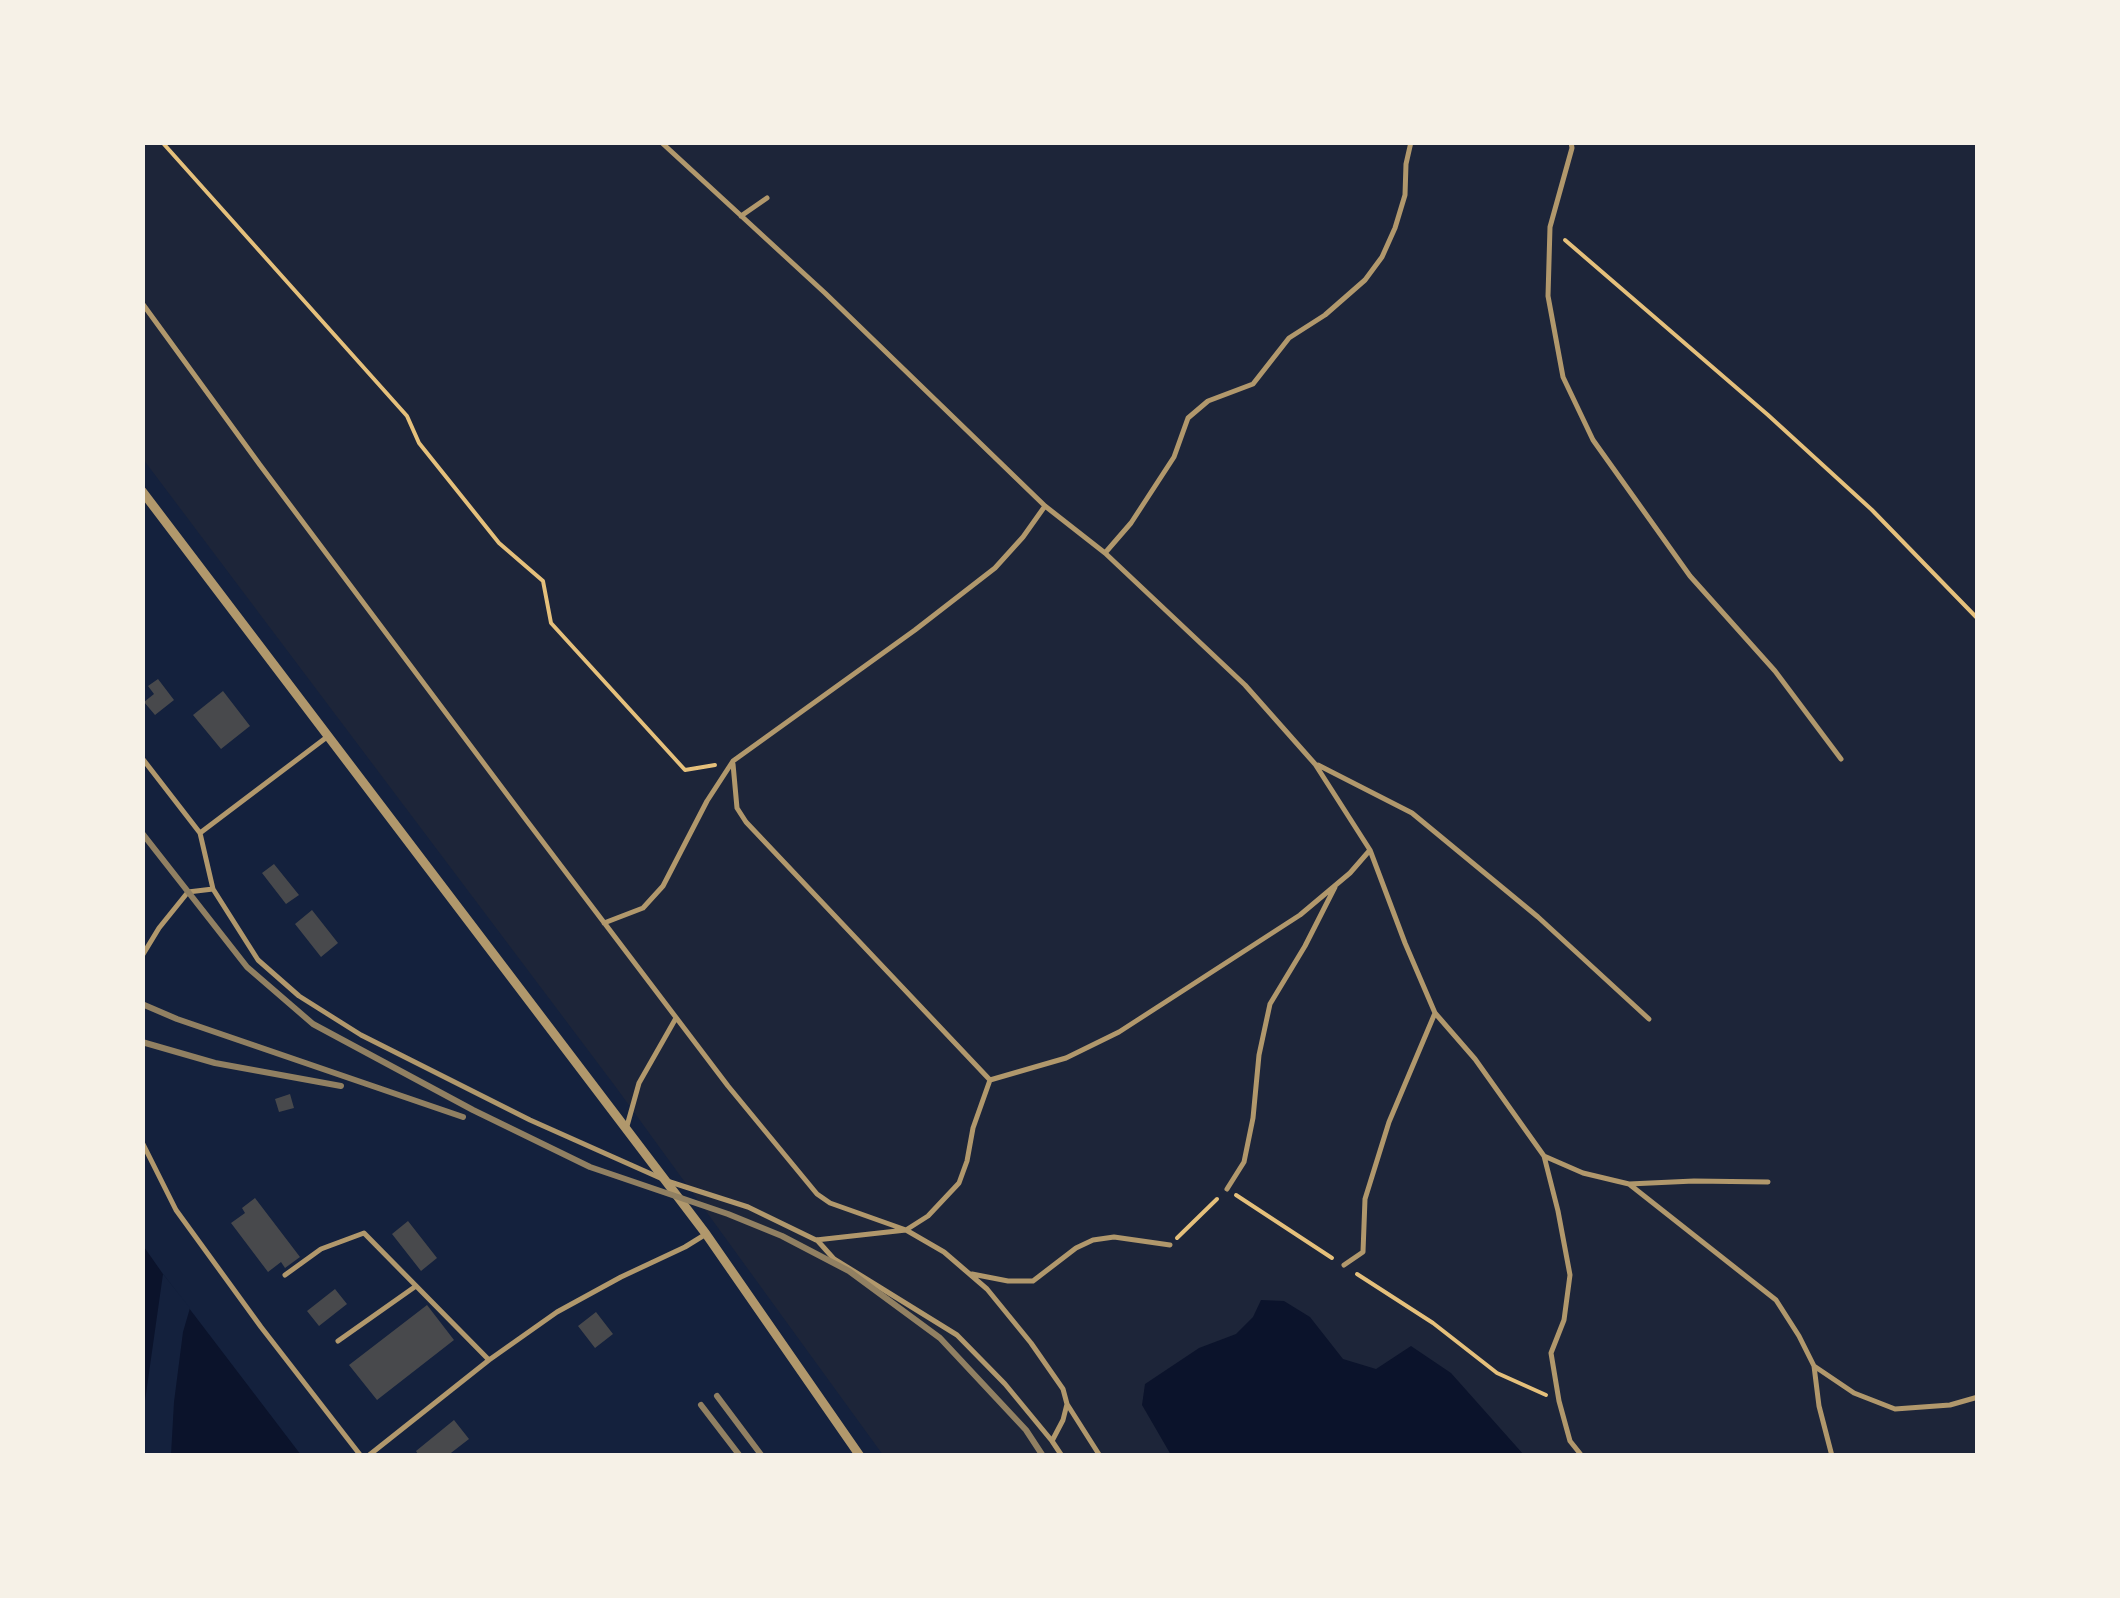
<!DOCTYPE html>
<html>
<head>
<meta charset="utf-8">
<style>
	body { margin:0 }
	#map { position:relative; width:2120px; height:1598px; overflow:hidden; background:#14213d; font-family:"Open Sans",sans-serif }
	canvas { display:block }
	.frame { position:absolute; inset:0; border:145px solid #f6f1e7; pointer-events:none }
</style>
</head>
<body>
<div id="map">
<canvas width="2120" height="1598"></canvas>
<div class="frame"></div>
</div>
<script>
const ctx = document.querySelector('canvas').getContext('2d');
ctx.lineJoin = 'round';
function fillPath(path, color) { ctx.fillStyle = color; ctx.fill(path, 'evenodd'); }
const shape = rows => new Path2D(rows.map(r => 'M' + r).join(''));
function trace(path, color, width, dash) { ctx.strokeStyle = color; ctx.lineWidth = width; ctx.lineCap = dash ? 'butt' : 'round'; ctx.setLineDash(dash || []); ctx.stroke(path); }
fillPath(shape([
	[143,143,1977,143,1977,1455,883,1455,615,1086,143,459]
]), '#1d2539');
fillPath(shape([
	[142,1244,163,1274,301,1455,143,1455],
	[1261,1300,1284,1301,1310,1317,1343,1359,1376,1369,1411,1346,1451,1373,1524,1455,1171,1455,1142,1405,1145,1384,1199,1348,1236,1334,1253,1317]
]), '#0b132b');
fillPath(shape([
	[163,1274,190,1308,183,1332,174,1402,171,1455,143,1455,143,1415]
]), '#14213d');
fillPath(shape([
	[158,679,174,700,155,715,144,702,154,694,148,686],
	[223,691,250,726,221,749,193,715],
	[274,864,299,895,286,904,262,873],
	[312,910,338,943,321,957,295,924],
	[290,1094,294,1108,279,1112,275,1099],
	[255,1198,300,1257,285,1268,281,1262,268,1272,231,1223,245,1213,242,1208],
	[408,1221,437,1258,421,1271,392,1234],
	[335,1289,347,1304,319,1326,307,1311],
	[427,1305,454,1340,377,1400,349,1365],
	[596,1312,613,1334,595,1348,578,1326],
	[454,1420,469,1439,447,1456,419,1456,416,1451]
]), '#48494c');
trace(shape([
	[162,142,407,416,419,443,499,543,543,581,551,623,685,770,715,765],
	[1565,240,1768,415,1872,510,1978,619],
	[1236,1195,1332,1258],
	[1177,1238,1217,1199],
	[1357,1274,1433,1323,1497,1373,1546,1395]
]), '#e5c07b', 4);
trace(shape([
	[661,142,825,293,1045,506,1105,553,1245,685,1315,764,1370,850,1405,943,1435,1013,1475,1059,1544,1156],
	[1571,142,1572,148,1550,227,1548,296,1563,377,1593,440,1690,576,1775,671,1841,759],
	[741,216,767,198],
	[142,303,260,465,527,821,728,1086,817,1194,830,1203,906,1230,944,1252,987,1289,1031,1343,1063,1389,1067,1404,1063,1420,1052,1441,1062,1456],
	[1105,553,1131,523,1174,457,1188,418,1208,401,1253,384,1289,338,1325,315,1365,280,1382,257,1395,228,1405,195,1406,164,1411,142],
	[142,758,200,833,327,737],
	[733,764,737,808,746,822,990,1080],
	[1318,765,1412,813,1538,917,1649,1019],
	[200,833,213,889,258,960,299,996,361,1035,530,1120,667,1181,748,1207,816,1240,906,1230,928,1216,959,1183,967,1161,973,1128,990,1080,1066,1058,1119,1032,1300,915,1350,873,1370,850],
	[604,923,643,908,663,886,707,801,733,761,915,630,995,568,1023,537,1045,506],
	[142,956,159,928,188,892,213,889],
	[627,1126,639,1083,676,1018],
	[142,1142,176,1210,261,1327,361,1456],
	[1768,1182,1694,1181,1629,1184,1776,1300,1799,1336,1814,1366],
	[1227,1189,1244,1162,1253,1118,1259,1055,1270,1004,1305,946,1335,887],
	[817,1240,834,1259,957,1335,1005,1384,1052,1441],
	[1344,1265,1363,1252,1365,1199,1389,1122,1435,1013],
	[972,1274,1008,1281,1033,1281,1076,1248,1093,1240,1114,1237,1170,1245],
	[285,1275,321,1249,364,1233,489,1360],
	[338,1341,416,1286],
	[1067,1404,1100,1456],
	[368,1456,489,1360,557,1312,621,1277,685,1247,706,1234],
	[1582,1456,1570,1441,1559,1401,1551,1353,1564,1320,1570,1275,1558,1211,1544,1156,1583,1173,1629,1184],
	[1832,1456,1819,1406,1814,1366,1854,1393,1895,1409,1950,1405,1978,1397]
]), '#b1986c', 5);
trace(shape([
	[142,491,706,1234,860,1456]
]), '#b1986c', 9);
trace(shape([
	[142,833,247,967,313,1024,473,1110,590,1167,728,1214,782,1236,849,1271,940,1338,1026,1430,1043,1456],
	[142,1004,177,1019,463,1117],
	[142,1042,215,1063,341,1086],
	[717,1396,762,1456],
	[701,1405,740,1456]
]), '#918062', 6);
</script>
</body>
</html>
